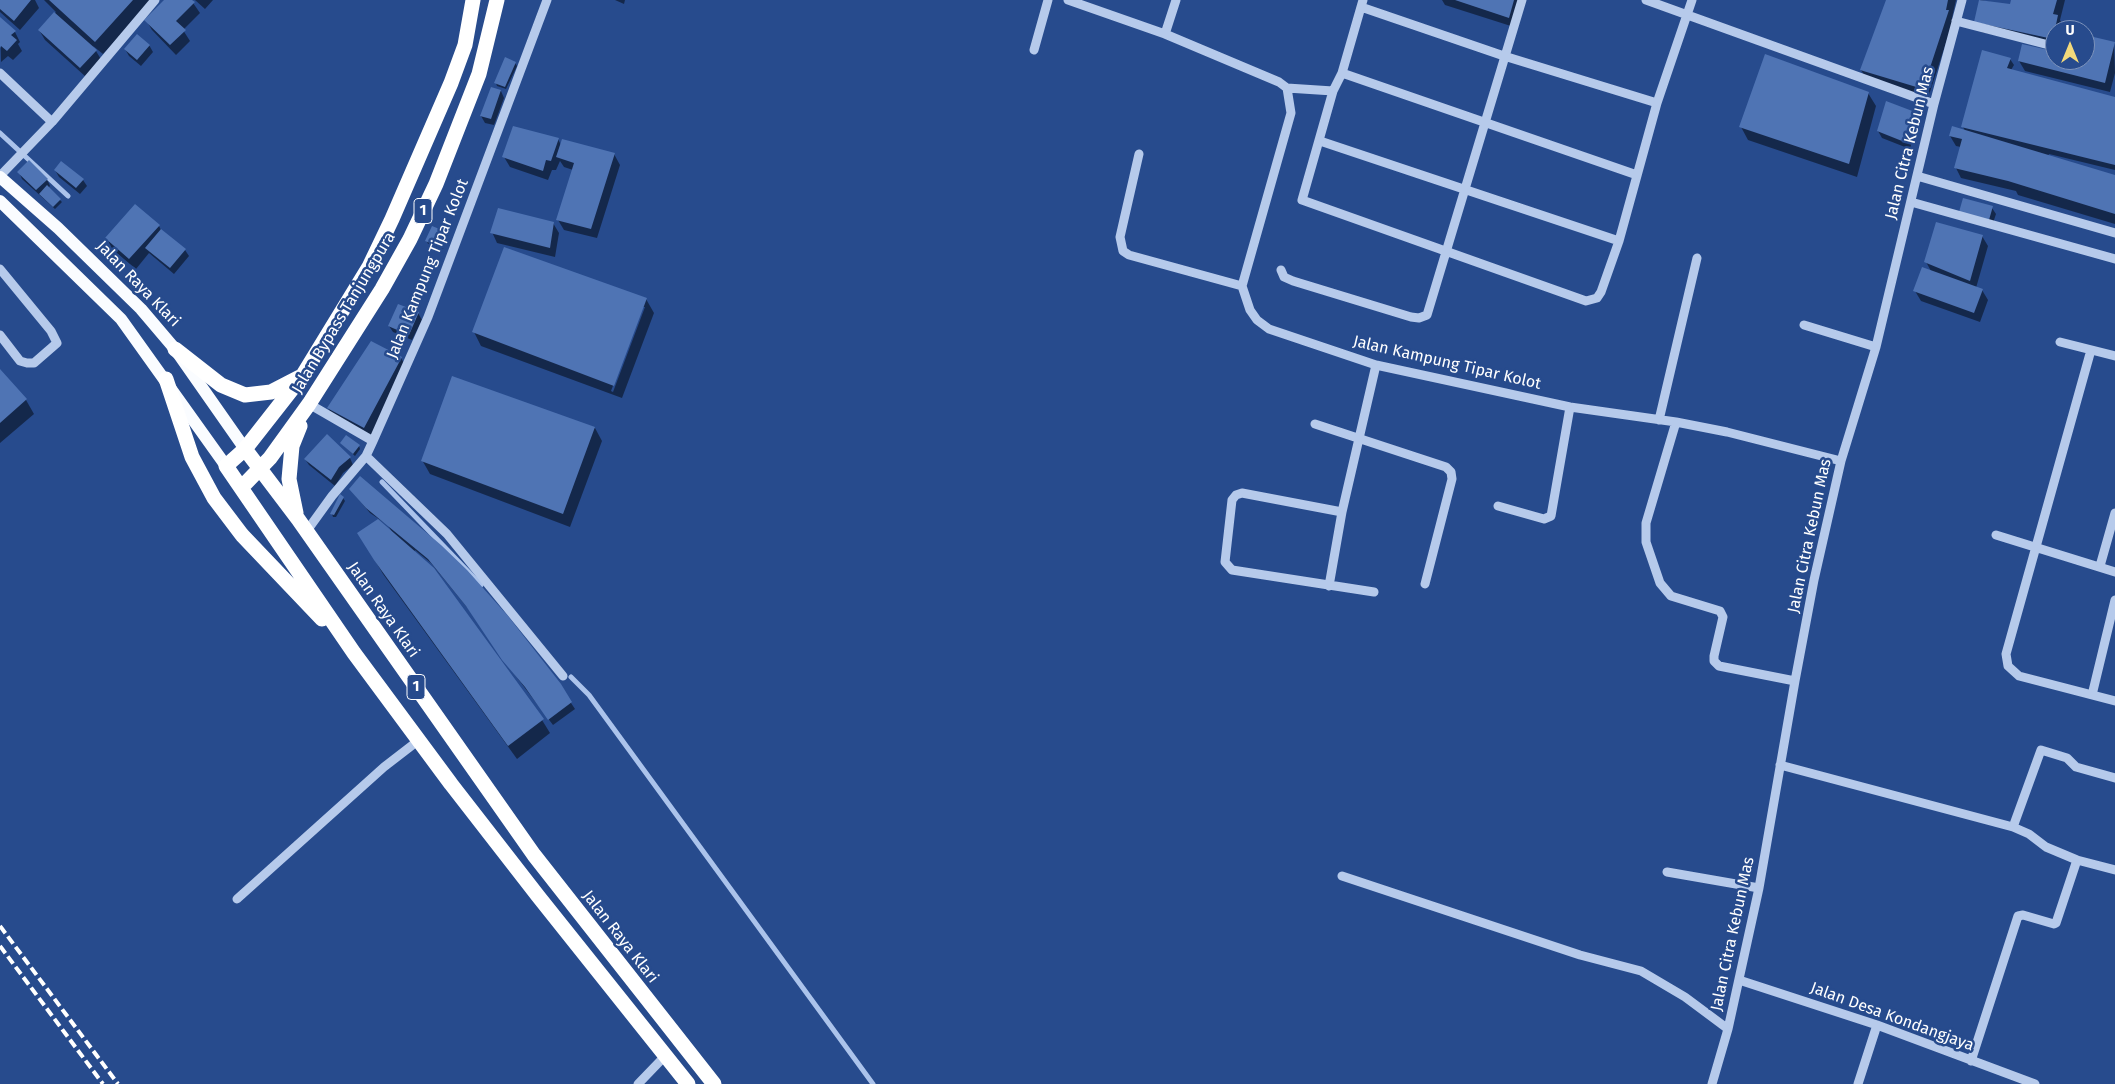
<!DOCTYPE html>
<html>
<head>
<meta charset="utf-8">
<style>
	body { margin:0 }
	#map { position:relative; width:2115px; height:1084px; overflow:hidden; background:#274b8d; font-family:"Fira Sans",sans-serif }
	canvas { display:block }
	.north { position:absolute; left:2045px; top:20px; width:50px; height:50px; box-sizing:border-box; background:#274b8d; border:1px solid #7d93bb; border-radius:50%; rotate:0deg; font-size:14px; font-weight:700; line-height:20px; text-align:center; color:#fff }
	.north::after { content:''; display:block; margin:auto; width:18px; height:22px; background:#f3da7b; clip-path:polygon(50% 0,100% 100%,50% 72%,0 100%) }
</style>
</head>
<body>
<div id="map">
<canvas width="2115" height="1084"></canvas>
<div class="north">U</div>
</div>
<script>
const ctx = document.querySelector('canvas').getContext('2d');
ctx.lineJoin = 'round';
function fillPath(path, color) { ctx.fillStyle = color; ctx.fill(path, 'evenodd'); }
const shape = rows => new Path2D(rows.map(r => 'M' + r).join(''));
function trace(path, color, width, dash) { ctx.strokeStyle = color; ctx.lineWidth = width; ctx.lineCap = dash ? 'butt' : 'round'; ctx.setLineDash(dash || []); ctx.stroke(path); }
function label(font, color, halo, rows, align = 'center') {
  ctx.font = font + ' "Fira Sans",sans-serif'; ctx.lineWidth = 5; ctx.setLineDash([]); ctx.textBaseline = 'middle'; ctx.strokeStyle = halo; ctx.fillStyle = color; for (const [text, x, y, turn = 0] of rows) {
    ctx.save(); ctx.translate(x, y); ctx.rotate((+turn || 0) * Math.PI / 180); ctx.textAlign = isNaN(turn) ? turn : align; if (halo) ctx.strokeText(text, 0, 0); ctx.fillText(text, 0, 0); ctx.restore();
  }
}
fillPath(shape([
	[0,0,35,0,39,8,20,30,0,12],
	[44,0,153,0,103,54,93,46,102,61,86,77,45,40,39,30,56,12],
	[166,0,191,0,200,13,183,30,190,41,176,55,152,30,146,20],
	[195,0,213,0,205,9],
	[615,0,625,0,624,4],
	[1442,0,1522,0,1514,27,1445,5],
	[1888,0,1956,0,1952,18,1953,21,1928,98,1867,80,1861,70],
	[1980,0,2011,6,2012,0,2065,0,2060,20,2063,26,2062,30,2055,30,2055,60,2085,60,2085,36,2114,43,2115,73,2110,92,2025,71,2019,61,2054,53,2055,48,1981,32,1975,22],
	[0,19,15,32,20,42,18,44,22,51,13,60,8,56,1,62],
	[149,45,153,52,141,66,129,56,125,49],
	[2010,59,2014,65,2011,70,2115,98,2115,170,2049,154,2048,156,2115,176,2115,224,2018,195,2016,191,1961,178,1956,168,1961,147,1956,146,1950,136,1965,131,1963,127],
	[515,63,517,66,506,89,497,86,496,83],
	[492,89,501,91,504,98,494,125,485,123,481,116],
	[1868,93,1876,106,1857,177,1748,140,1741,127],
	[1915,113,1918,119,1910,149,1882,138,1878,131],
	[558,139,561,145,614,154,620,165,597,238,564,230,558,220,573,170,564,167,560,161,556,170,552,170,548,180,510,167,504,157],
	[55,170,83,180,87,186,80,194,59,177],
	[19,172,47,179,50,186,48,188,62,202,55,209,22,179],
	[1992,208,1996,214,1992,226,1964,218],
	[553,223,559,233,555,257,497,243,492,232],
	[159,226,161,230,185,250,189,256,174,274,149,253,136,269,112,249,107,238],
	[447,233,448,235,443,249,428,244,427,241],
	[1982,236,1988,246,1976,288,1982,290,1988,300,1980,322,1921,301,1915,291,1931,271,1926,262],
	[646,299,654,313,622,398,481,346,474,332],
	[643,307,645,307,613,392,611,391],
	[399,306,418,313,422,320,412,340,393,332,389,326],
	[401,358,407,368,370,438,334,418,328,408],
	[0,371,26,400,34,414,0,443],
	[595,428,602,441,570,527,430,474,422,460],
	[327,436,350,458,353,465,343,473,335,486,309,465,305,459],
	[341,443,359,446,360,449,355,456],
	[350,489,540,658,571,703,575,709,553,725,497,651,471,612,431,563,415,550,414,552,542,720,550,733,517,759,383,574,367,547,392,532,388,525,370,513],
	[343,498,345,501,336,517,333,517,332,514]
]), '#0007');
trace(shape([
	[0,133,68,196],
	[382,482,481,585],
	[571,677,589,695,873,1084]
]), '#abc3eb', 5);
fillPath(shape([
	[0,0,31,0,14,21,0,9],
	[49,0,133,0,95,42],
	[164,0,192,0,195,2,176,21,186,30,170,45,144,20],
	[1455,0,1514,0,1509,18],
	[1886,0,1948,0,1946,10,1949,10,1923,89,1860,70],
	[1979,0,2010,4,2011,0,2057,0,2053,14,2058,15,2053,39,1974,22],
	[54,12,97,50,80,68,38,30],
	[0,17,16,31,11,35,17,40,7,51,1,46,0,48],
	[137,34,150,45,137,60,124,49],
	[2085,35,2115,42,2105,83,2018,61,2022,44,2053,51,2055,46,2055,60,2085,60],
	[1982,50,2011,58,2007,68,2115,97,2115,165,1961,127],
	[1765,54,1869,92,1849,164,1739,127],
	[505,57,516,62,505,87,494,83],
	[491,87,501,90,491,119,480,116],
	[1886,101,1915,112,1907,143,1877,131],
	[513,126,559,138,551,161,546,160,543,171,502,157],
	[1952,126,2115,175,2115,214,2008,181,1954,168,1962,139,1949,136],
	[562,139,615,153,591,229,556,220,574,163,556,157],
	[29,160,48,179,36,190,17,172],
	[61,161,84,179,76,188,54,170],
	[47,185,61,199,53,207,39,194],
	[1963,198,1993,206,1989,220,1959,212],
	[135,204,160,225,129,259,105,238],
	[498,208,554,222,550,248,490,233],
	[1936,222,1983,235,1970,281,1924,262],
	[432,226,447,232,441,247,425,241],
	[161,229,186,249,170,268,145,248],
	[504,247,647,298,614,386,472,332],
	[1922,267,1983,289,1974,313,1913,291],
	[398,304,419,312,409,335,388,326],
	[371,341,402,357,364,428,327,408],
	[0,369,27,399,0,423],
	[452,376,595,427,563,514,421,461],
	[327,434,351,457,339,467,331,480,304,459],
	[346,435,360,445,353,454,340,443],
	[360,476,441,545,467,570,508,616,561,684,572,702,548,720,525,687,502,660,466,606,428,559,366,508,349,489],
	[340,494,344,497,334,515,330,514],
	[378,519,434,568,544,719,508,746,374,560,357,533]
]), '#4f74b4');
trace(shape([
	[1068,0,1165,34,1279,82,1287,88,1291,113,1242,286,1250,310,1257,320,1269,329,1376,365,1570,407,1676,422,1727,432,1841,461],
	[1363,0,1342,73,1333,91,1302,200,1586,301,1597,298,1601,292,1619,241,1657,103,1692,0],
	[1646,0,1934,104],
	[1361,7,1504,56,1657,103],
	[1956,21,2045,44],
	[1165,34,1176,0],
	[1034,50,1048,0],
	[0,73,52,122],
	[1342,73,1637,175],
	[1287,88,1333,91],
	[1320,141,1619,241],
	[1139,154,1120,237,1123,251,1129,255,1242,286],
	[0,176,52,122,155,0],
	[1917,176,2115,233],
	[1911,202,2115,259],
	[0,269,51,331,57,343,34,363,27,363,20,361,0,335],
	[1281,270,1284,277,1293,281,1411,317,1419,318,1427,315,1522,0],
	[1804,325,1876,347],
	[2060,342,2115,356],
	[2091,350,2006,654,2008,666,2019,676,2115,701],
	[309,404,373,441],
	[1659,420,1697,258],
	[1676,422,1646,523,1646,542,1660,583,1671,596,1720,611,1723,617,1714,656,1714,661,1719,666,1795,681],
	[1315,424,1446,467,1451,472,1452,479,1425,584],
	[366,456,447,534,563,676],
	[1498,506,1544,519,1551,516,1570,407],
	[1342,512,1242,493,1236,495,1232,500,1225,562,1232,570,1374,592],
	[306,532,332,496,366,456,373,441,428,317,547,0],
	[1996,535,2115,572],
	[2100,566,2115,513],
	[1329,586,1342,512,1376,365],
	[2092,695,2115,600],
	[1780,765,2013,827,2041,750,2067,758,2076,767,2115,778],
	[2013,827,2029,834,2046,847,2077,860,2115,870],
	[1667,872,1759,888],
	[1342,876,1580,955,1641,971,1685,997,1728,1029],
	[237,899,384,767,419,740],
	[1739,980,1877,1025,2035,1084],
	[1971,1061,2018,916,2023,915,2054,924,2056,923,2077,860],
	[638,1084,665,1056],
	[1712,1084,1728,1029,1759,888,1795,681,1814,580,1841,461,1876,347,1934,104,1962,0],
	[1858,1084,1877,1025]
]), '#b6caeb', 9);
trace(shape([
	[0,177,58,228,141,309,175,349,245,449],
	[0,201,121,319,226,466]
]), '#fafcff', 12);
trace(shape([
	[473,0,465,45,451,83,392,219,369,267,303,375,245,449,226,466,354,653,451,784,538,896,688,1084],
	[175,349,221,385,245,395,271,392,300,377],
	[166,379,192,457,214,498,242,535,322,619],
	[245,449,298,519,534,855,714,1084],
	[242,487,270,458,309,404,382,289,410,239,436,184,479,74,497,0],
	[296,513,289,479,292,446,300,426]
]), '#fff', 15);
trace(shape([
	[0,926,118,1084],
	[0,946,103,1084]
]), '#fff', 4, [9, 4]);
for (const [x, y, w] of [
	[423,211,18],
	[416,687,18]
]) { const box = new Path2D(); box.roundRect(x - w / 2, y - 12.5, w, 25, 4); ctx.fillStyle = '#274b8d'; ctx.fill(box); trace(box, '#fff', 1); }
label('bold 15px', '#fff', null, [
	["1",423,211],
	["1",416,687]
]);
label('16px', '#fff', '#274b8d', [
	["Jalan Citra Kebun Mas",1910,143,-76],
	["Jalan Kampung Tipar Kolot",428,269,-68],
	["Jalan Raya Klari",138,284,46],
	["Jalan Bypass Tanjungpura",344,313,-59],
	["Jalan Kampung Tipar Kolot",1447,363,13],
	["Jalan Citra Kebun Mas",1810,536,-78],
	["Jalan Raya Klari",383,610,55],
	["Jalan Citra Kebun Mas",1733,934,-78],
	["Jalan Raya Klari",620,937,52],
	["Jalan Desa Kondangjaya",1892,1017,20]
]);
</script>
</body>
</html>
